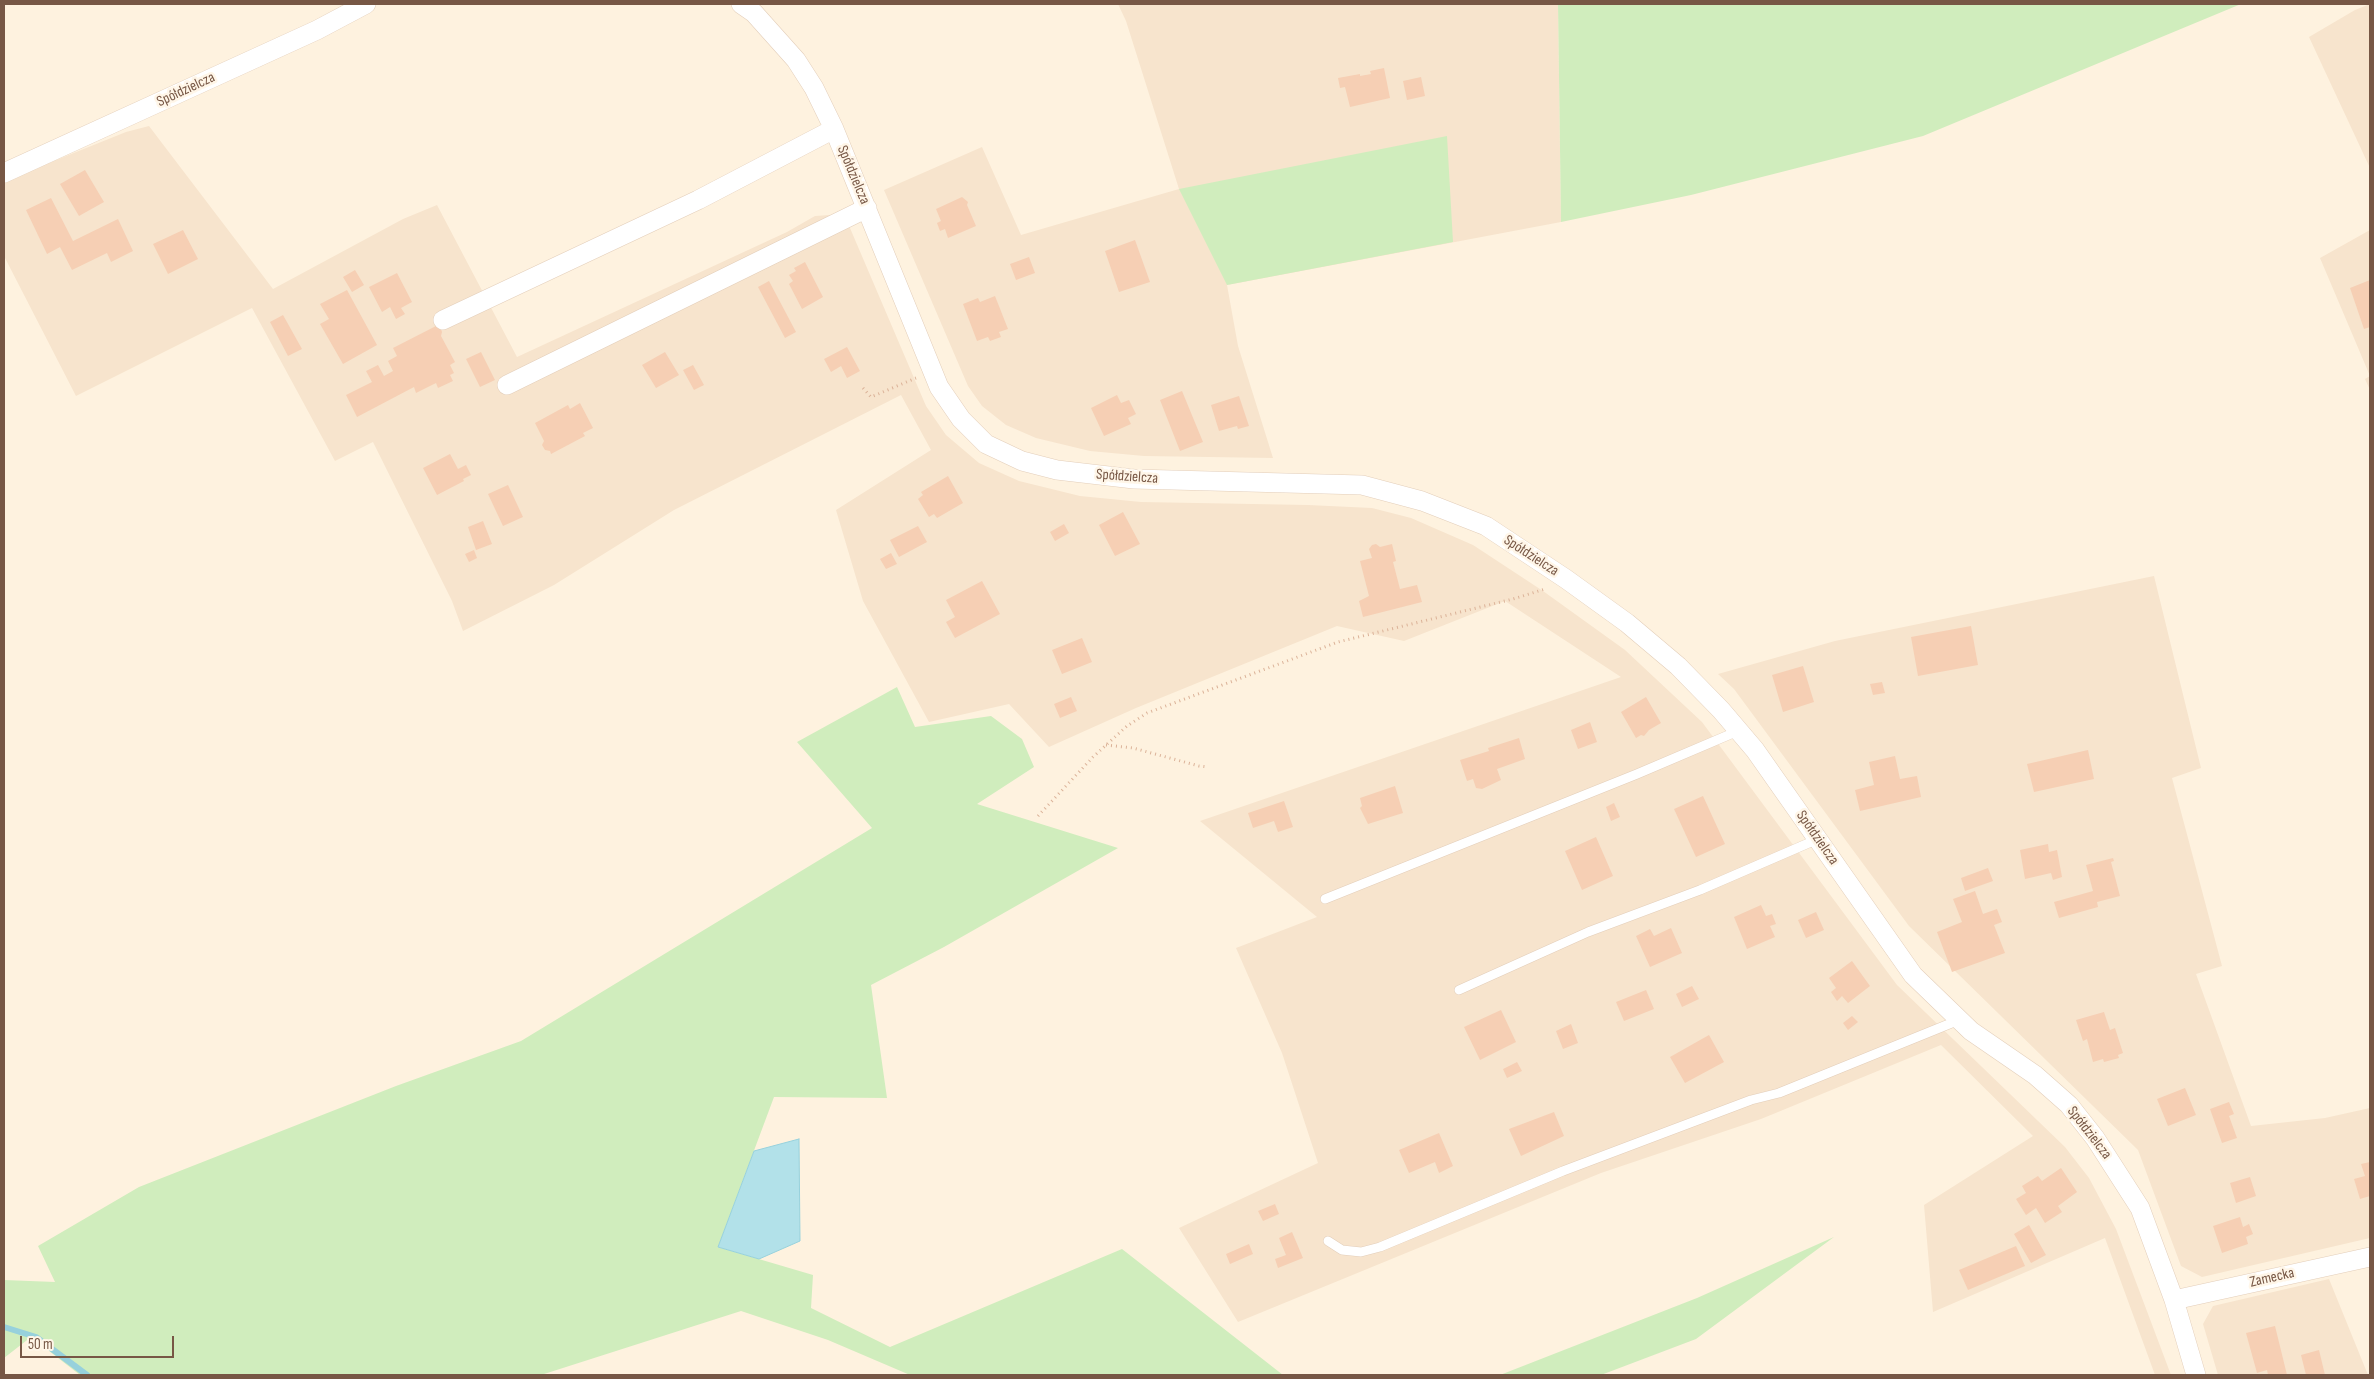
<!DOCTYPE html>
<html>
<head>
<meta charset="utf-8">
<style>
	body { margin:0 }
	#map { position:relative; width:2374px; height:1379px; overflow:hidden; background:#fef2df; font-family:"Sofia Sans Condensed",sans-serif }
	canvas { display:block }
	.frame { position:absolute; inset:0; border:5px solid #775745; pointer-events:none }
	.scale { position:absolute; left:20px; top:1336px; width:154px; height:22px; box-sizing:border-box; border:2px solid #775745; border-top:0; padding-left:6px; font-size:15px; line-height:18px; white-space:nowrap; color:#775745; -webkit-text-stroke:4px #fff6e8; paint-order:stroke }
</style>
</head>
<body>
<div id="map">
<canvas width="2374" height="1379"></canvas>
<div class="frame"></div>
<div class="scale">50 m</div>
</div>
<script>
const ctx = document.querySelector('canvas').getContext('2d');
ctx.lineJoin = 'round';
function fillPath(path, color) { ctx.fillStyle = color; ctx.fill(path, 'evenodd'); }
const shape = rows => new Path2D(rows.map(r => 'M' + r).join(''));
function trace(path, color, width, dash) { ctx.strokeStyle = color; ctx.lineWidth = width; ctx.lineCap = dash ? 'butt' : 'round'; ctx.setLineDash(dash || []); ctx.stroke(path); }
function label(font, color, halo, rows, align = 'center') {
  ctx.font = font + ' "Sofia Sans Condensed",sans-serif'; ctx.lineWidth = 5; ctx.setLineDash([]); ctx.textBaseline = 'middle'; ctx.strokeStyle = halo; ctx.fillStyle = color; for (const [text, x, y, turn = 0] of rows) {
    ctx.save(); ctx.translate(x, y); ctx.rotate((+turn || 0) * Math.PI / 180); ctx.textAlign = isNaN(turn) ? turn : align; if (halo) ctx.strokeText(text, 0, 0); ctx.fillText(text, 0, 0); ctx.restore();
  }
}
fillPath(shape([
	[1118,4,1558,4,1561,222,1227,285,1238,346,1273,458,1144,456,1090,451,1036,438,1006,425,982,406,968,386,884,190,982,147,1021,235,1179,189,1126,21],
	[2370,4,2370,168,2309,37,2355,10],
	[149,126,273,289,403,219,437,205,517,357,787,232,815,216,844,214,926,406,946,435,979,463,1019,481,1080,496,1141,502,1308,505,1372,508,1411,518,1473,545,1543,591,1625,650,1702,722,1897,985,2065,1147,2089,1178,2116,1229,2171,1375,2155,1375,2105,1238,1933,1312,1924,1205,2033,1136,1941,1045,1761,1119,1601,1173,1238,1322,1179,1228,1318,1163,1282,1053,1236,948,1317,917,1200,821,1621,677,1505,601,1404,641,1337,626,1136,708,1049,747,1009,704,929,722,863,601,836,510,931,450,901,395,674,510,554,585,463,631,452,601,373,442,335,461,252,308,76,396,4,256,4,181,126,132],
	[2370,230,2370,390,2365,379,2370,376,2320,258],
	[2154,576,2201,768,2172,778,2222,966,2196,974,2251,1126,2325,1118,2370,1108,2370,1238,2202,1277,2181,1266,2138,1150,1909,926,1734,689,1718,674,1835,641],
	[2329,1279,2368,1375,2218,1375,2203,1324,2213,1306]
]), '#f7e4cd');
fillPath(shape([
	[1558,4,2241,4,1923,136,1691,195,1561,222],
	[1447,136,1453,242,1227,285,1179,189],
	[897,687,915,727,991,716,1022,739,1034,767,977,804,1118,848,944,947,871,985,887,1098,774,1097,718,1247,813,1275,811,1308,890,1347,1122,1249,1283,1375,910,1375,828,1340,741,1311,541,1375,80,1375,31,1337,4,1358,4,1280,55,1282,38,1246,139,1187,396,1086,521,1041,872,828,797,742],
	[1834,1237,1696,1339,1601,1375,1500,1375,1697,1298]
]), '#d0edbd');
const water = shape([
	[799,1139,800,1241,759,1259,718,1247,754,1151,799,1139]
]);
fillPath(water, '#b2e1e9');
trace(water, '#97d1dc', 1);
trace(shape([
	[4,1327,36,1337,87,1375]
]), '#97d1dc', 6);
fillPath(shape([
	[1384,68,1390,98,1350,107,1345,87,1340,88,1338,78,1360,74,1360,76,1371,74,1370,71],
	[1421,77,1425,96,1407,100,1403,81],
	[85,170,104,202,79,216,60,184],
	[962,197,968,202,967,205,976,226,948,238,945,229,940,231,937,223,941,221,936,209],
	[51,198,73,241,118,219,133,251,111,262,107,253,72,270,60,247,47,254,26,210],
	[183,230,198,259,168,274,153,244],
	[1135,240,1150,282,1119,292,1105,251],
	[1029,257,1035,273,1016,280,1010,264],
	[805,262,823,297,802,309,789,284,793,281,789,275,796,271,794,268],
	[355,270,364,285,352,292,343,277],
	[397,273,412,302,401,308,405,314,396,319,390,307,382,312,369,287],
	[2370,280,2370,327,2364,329,2350,288],
	[769,281,796,332,785,338,758,287],
	[347,290,377,345,343,364,320,324,329,319,320,304],
	[995,296,1008,329,999,332,1001,337,990,341,988,337,977,341,963,304,978,298,980,302],
	[283,315,302,349,288,356,270,322],
	[436,326,440,326,442,332,441,336,455,362,450,365,454,373,450,375,453,381,438,388,436,383,416,393,414,387,357,417,346,395,372,382,366,371,378,365,384,376,393,371,388,361,397,356,393,348],
	[847,347,860,371,847,378,841,366,831,372,824,359],
	[481,352,495,380,480,387,466,359],
	[665,352,679,375,656,388,642,365],
	[693,365,704,385,694,390,683,370],
	[1182,391,1203,442,1180,451,1160,400],
	[1117,395,1121,403,1129,400,1136,414,1128,418,1131,424,1104,436,1091,408],
	[1239,396,1249,426,1238,429,1237,426,1219,431,1211,405],
	[580,403,593,428,583,433,585,436,551,454,550,451,545,450,542,445,544,441,535,423,568,405,570,409],
	[450,454,458,469,466,465,471,475,463,479,464,481,437,495,423,468],
	[948,476,963,503,937,518,934,514,929,517,918,499,923,495,921,492],
	[508,485,523,517,503,526,488,494],
	[1123,512,1140,544,1115,556,1099,525],
	[483,521,492,544,476,550,468,527],
	[1064,524,1069,533,1055,541,1050,532],
	[918,526,927,542,899,557,890,540],
	[1376,544,1380,547,1392,544,1396,561,1393,562,1400,589,1417,585,1422,602,1363,617,1359,601,1369,596,1360,561,1372,558,1369,549,1372,545],
	[474,550,477,558,469,562,465,554],
	[891,553,897,564,886,569,880,559],
	[982,581,1000,614,955,638,946,622,955,617,946,600],
	[1971,626,1978,665,1918,676,1911,637],
	[1082,638,1092,662,1062,674,1052,650],
	[1803,666,1814,702,1783,712,1772,675],
	[1882,682,1885,693,1873,695,1870,684],
	[1071,697,1077,711,1060,718,1054,704],
	[1646,697,1661,723,1649,730,1644,736,1641,735,1636,738,1621,712],
	[1590,722,1597,742,1578,749,1571,730],
	[1519,738,1525,759,1497,769,1501,780,1482,789,1476,788,1473,779,1467,781,1460,760,1489,751,1488,748],
	[2088,750,2094,779,2034,792,2027,764],
	[1895,756,1900,779,1917,776,1921,797,1860,811,1855,790,1874,785,1869,762],
	[1395,786,1403,813,1368,824,1360,808,1362,806,1360,798],
	[1703,796,1725,844,1696,857,1674,809],
	[1284,801,1293,827,1278,832,1274,821,1253,828,1248,813],
	[1614,803,1620,817,1611,821,1606,807],
	[1596,837,1613,876,1582,890,1565,851],
	[2048,844,2049,852,2057,850,2062,877,2053,880,2051,873,2025,879,2020,850],
	[2113,858,2114,861,2111,862,2120,896,2097,902,2098,907,2059,918,2054,902,2093,891,2086,865],
	[1988,868,1993,881,1965,891,1961,878],
	[1975,891,1983,914,1997,909,2002,922,1994,925,2005,953,1952,972,1937,932,1962,922,1953,899],
	[1761,905,1766,916,1772,914,1776,924,1770,926,1775,937,1747,949,1734,917],
	[1816,912,1824,930,1806,938,1798,920],
	[1671,928,1682,953,1650,967,1636,936,1650,929,1654,936],
	[1852,961,1870,986,1848,1003,1842,996,1837,1001,1831,992,1836,988,1829,978],
	[1692,986,1699,999,1682,1007,1676,994],
	[1646,990,1654,1009,1624,1021,1616,1002],
	[1501,1010,1516,1042,1480,1060,1464,1027],
	[2104,1012,2110,1030,2115,1028,2123,1053,2118,1055,2119,1058,2104,1062,2103,1059,2093,1062,2087,1039,2083,1041,2076,1020],
	[1852,1016,1858,1022,1848,1030,1843,1023],
	[1571,1024,1578,1043,1563,1049,1556,1031],
	[1709,1035,1724,1062,1685,1083,1670,1057],
	[1517,1062,1522,1071,1507,1078,1503,1069],
	[2185,1088,2196,1115,2168,1126,2157,1099],
	[2229,1102,2234,1114,2229,1116,2237,1138,2222,1143,2210,1109],
	[1554,1112,1564,1136,1521,1156,1509,1129],
	[1439,1133,1453,1166,1439,1173,1435,1162,1409,1173,1399,1150],
	[2370,1162,2370,1196,2360,1199,2354,1179,2365,1176,2361,1164],
	[2061,1168,2077,1192,2058,1206,2062,1212,2045,1223,2036,1208,2026,1215,2016,1199,2026,1193,2022,1186,2038,1176,2042,1181],
	[2250,1177,2256,1196,2236,1203,2230,1183],
	[1275,1204,1279,1214,1263,1221,1258,1211],
	[2240,1217,2243,1227,2249,1224,2253,1234,2246,1237,2248,1244,2222,1253,2213,1226],
	[2029,1225,2046,1255,2031,1263,2014,1234],
	[1292,1232,1303,1258,1278,1268,1275,1259,1286,1255,1279,1238],
	[1249,1244,1253,1254,1230,1264,1226,1254],
	[2016,1246,2025,1266,1968,1290,1959,1270],
	[2275,1326,2287,1375,2268,1375,2267,1370,2257,1373,2246,1333],
	[2319,1350,2325,1375,2306,1375,2301,1355]
]), '#f6cfb4');
const lane = shape([
	[1325,899,1637,774,1738,731],
	[1459,990,1588,932,1700,890,1818,839],
	[1328,1241,1342,1250,1361,1252,1380,1247,1563,1171,1751,1100,1779,1093,1959,1020]
]);
const street = shape([
	[741,4,754,13,796,60,814,88,834,129,939,387,961,419,986,444,1022,461,1057,470,1134,479,1362,485,1422,501,1486,526,1566,579,1627,623,1678,666,1721,710,1755,750,1913,975,1971,1031,2035,1075,2069,1105,2095,1138,2140,1208,2174,1300,2196,1375],
	[4,173,317,30,366,4],
	[443,320,698,200,834,129],
	[507,385,867,208],
	[2174,1300,2370,1257]
]);
trace(lane, '#e3ceba', 10);
trace(street, '#e3ceba', 20);
trace(shape([
	[863,388,871,397,916,378],
	[1106,745,1133,748,1199,766,1208,767],
	[1038,816,1093,757,1127,726,1147,713,1338,642,1513,599,1545,589]
]), '#dbb298', 3, [1, 4]);
trace(lane, '#fff', 9);
trace(street, '#fff', 19);
label('15px', '#775745', '#fff6e8', [
	["Spółdzielcza",186,90,-25],
	["Spółdzielcza",853,175,67],
	["Spółdzielcza",1127,477,4],
	["Spółdzielcza",1531,556,33],
	["Spółdzielcza",1817,838,55],
	["Spółdzielcza",2089,1133,52],
	["Zamecka",2272,1278,-13]
]);
</script>
</body>
</html>
